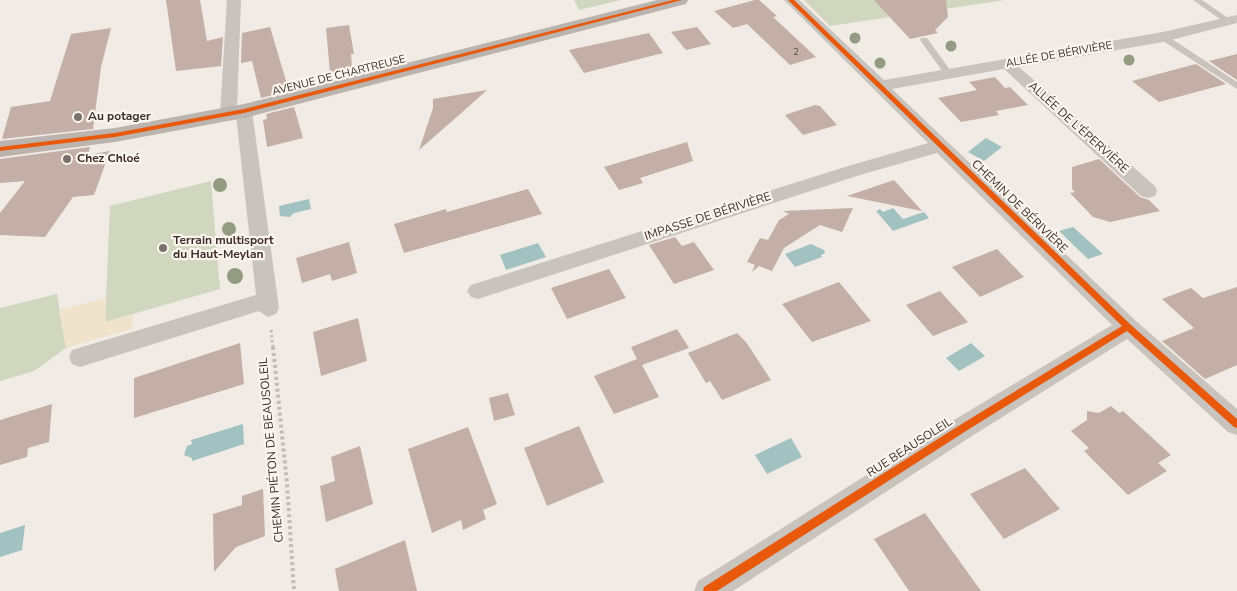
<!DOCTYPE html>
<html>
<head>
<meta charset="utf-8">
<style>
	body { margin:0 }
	canvas { display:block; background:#f0ebe5 }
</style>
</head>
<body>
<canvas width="1237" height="591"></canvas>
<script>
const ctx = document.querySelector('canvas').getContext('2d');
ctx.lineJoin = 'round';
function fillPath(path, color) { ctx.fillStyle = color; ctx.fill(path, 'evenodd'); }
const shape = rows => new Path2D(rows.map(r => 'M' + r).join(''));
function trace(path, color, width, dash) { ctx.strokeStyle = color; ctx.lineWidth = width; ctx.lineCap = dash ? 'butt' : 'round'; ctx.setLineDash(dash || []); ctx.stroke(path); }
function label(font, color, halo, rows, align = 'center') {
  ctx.font = font + ' "Nunito Sans",sans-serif'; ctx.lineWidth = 4.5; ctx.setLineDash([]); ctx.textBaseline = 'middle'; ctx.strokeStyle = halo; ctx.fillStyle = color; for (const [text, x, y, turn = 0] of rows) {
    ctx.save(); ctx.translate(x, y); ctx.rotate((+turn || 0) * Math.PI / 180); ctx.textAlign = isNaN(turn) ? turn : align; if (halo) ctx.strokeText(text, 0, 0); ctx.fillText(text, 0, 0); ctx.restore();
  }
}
fillPath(shape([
	[574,0,621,0,579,10],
	[804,0,1005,0,830,26],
	[211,181,220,289,105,322,110,206],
	[57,294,66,348,34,371,0,381,0,308]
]), '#d1d6bf');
fillPath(shape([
	[106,298,105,322,133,314,132,329,66,348,59,310]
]), '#efe3cc');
fillPath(shape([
	[986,138,1002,147,984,161,968,152],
	[309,199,311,209,294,213,290,217,280,216,279,206],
	[893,208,903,219,924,212,929,218,893,231,876,211,880,209,883,212],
	[1073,227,1103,254,1088,259,1059,231],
	[538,243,546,257,506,270,500,255],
	[811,244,824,250,825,253,821,255,822,257,795,267,785,254],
	[971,343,985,356,959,371,946,358],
	[243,424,244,444,192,461,192,458,184,455,187,446,192,444,191,440],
	[791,438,802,457,767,474,755,455],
	[25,525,22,550,0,557,0,533]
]), '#a1c2c1');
fillPath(shape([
	[166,0,200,0,207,41,223,37,221,66,176,71],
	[755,0,759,0,777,16,773,17,816,57,790,65,747,24,733,28,714,11],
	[874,0,946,0,948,17,935,30,938,33,910,39],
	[349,25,354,54,351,54,352,67,330,73,326,28],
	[270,27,289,91,261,98,252,61,241,63,242,33],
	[697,27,711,44,686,50,671,32],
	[111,28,101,67,93,129,2,139,11,107,50,101,71,34],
	[649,33,663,53,584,73,569,50],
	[1237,54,1237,80,1209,61],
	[1196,64,1226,84,1159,102,1132,81],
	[995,77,1005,88,1010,87,1028,105,996,111,999,115,961,122,938,98,977,90,969,82],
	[487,90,459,115,419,150,433,108,433,99],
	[815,105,820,106,837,125,803,135,785,115],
	[294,107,303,138,267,147,263,120,267,119,266,114],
	[687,142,693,161,640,178,643,183,619,190,604,167],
	[90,147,88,155,110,151,94,195,73,197,45,237,0,235,0,213,25,181,0,183,0,159],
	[1099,159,1140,197,1149,200,1160,211,1110,222,1093,217,1070,193,1075,192,1072,189,1072,167],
	[894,180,922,211,847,196],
	[528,189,542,214,404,253,394,224,446,209,447,212],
	[853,208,842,232,820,225,784,248,772,271,759,266,752,272,755,265,747,262,760,238,768,240,779,220,789,214,783,211],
	[675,237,682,246,694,242,714,270,674,284,649,245],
	[349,242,357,273,332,281,330,274,302,283,296,258],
	[997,249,1024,277,980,297,952,267],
	[609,269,626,298,567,319,551,288],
	[839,282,871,321,812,342,782,304],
	[1237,287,1237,365,1205,379,1162,341,1194,328,1162,299,1191,288,1203,298],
	[940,291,968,322,933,336,906,305],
	[358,318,367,361,321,376,313,332],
	[677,329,689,348,642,365,659,397,614,414,594,376,637,359,631,347],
	[737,333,746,342,771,380,722,400,710,381,706,383,688,353],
	[240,343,244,384,134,418,134,378],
	[508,393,515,415,494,421,489,398],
	[52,404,49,442,28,448,27,457,0,465,0,420],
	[1111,406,1119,413,1123,411,1171,455,1158,463,1167,471,1128,495,1084,451,1089,448,1071,431,1087,420,1087,411,1099,413],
	[579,426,604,482,547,506,524,448],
	[468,427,497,504,483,510,486,519,463,530,461,520,432,533,408,449],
	[360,446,373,504,326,522,320,486,335,481,331,457],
	[1025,468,1060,509,1004,539,970,494],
	[263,489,265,536,236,547,214,572,213,514,242,505,242,496],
	[925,513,981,591,909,591,874,539],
	[405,540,417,591,339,591,335,569]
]), '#c3afa7');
trace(shape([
	[271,330,273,349]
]), '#c2bbb6', 3, [2.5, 2.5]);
trace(shape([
	[273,347,287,483,294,591]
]), '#c2bbb6', 4, [3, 3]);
fillPath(shape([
	[1193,0,1202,0,1231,20,1224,22,1193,0],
	[1160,35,1166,35,1237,82,1237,89,1160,39,1160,35],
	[921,38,927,38,953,74,952,76,946,76,920,40,921,38]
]), '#c9c3be');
fillPath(shape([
	[227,0,241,0,237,109,244,106,250,107,252,111,279,308,276,314,268,317,259,311,80,367,72,364,69,357,72,350,256,295,236,115,228,119,222,118,220,114,227,0],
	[784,0,799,0,884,80,1163,32,1237,15,1237,23,1163,42,1019,67,1155,186,1157,191,1155,196,1148,198,1141,196,1004,69,892,89,1136,321,1237,409,1237,435,1228,432,1127,339,972,436,733,591,694,591,698,581,954,420,1112,325,937,153,860,175,478,299,471,297,467,291,471,285,848,166,928,143,784,0]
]), '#c9c3be');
fillPath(shape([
	[657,0,688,0,686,4,244,118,115,142,0,157,0,141,115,128,244,104,657,0]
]), '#bab3ae');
fillPath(shape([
	[673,0,682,0,244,113,115,137,0,151,0,147,115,133,244,109,673,0],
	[788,0,794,0,1131,325,1237,419,1237,428,1234,427,1127,331,966,431,717,591,703,591,704,587,960,425,1122,326,788,0]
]), '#e8590c');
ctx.fillStyle = '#959b80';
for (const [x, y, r] of [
	[855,38,5.5],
	[951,46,5.5],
	[1129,60,5.5],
	[880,63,5.5],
	[220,185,7],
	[229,229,7],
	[235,276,8]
]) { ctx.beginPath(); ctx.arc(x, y, r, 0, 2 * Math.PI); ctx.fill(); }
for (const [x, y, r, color] of [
	[78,117,5,"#7a716c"],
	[67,159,5,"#7a716c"],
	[163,248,5,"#7a716c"]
]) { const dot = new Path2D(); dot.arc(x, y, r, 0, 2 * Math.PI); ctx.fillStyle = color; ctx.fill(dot); trace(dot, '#fbf5ee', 2); }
label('10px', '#5d504a', null, [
	["2",796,53]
]);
label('11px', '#3b302b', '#fbf5ee', [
	["ALLÉE DE BÉRIVIÈRE",1059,55,-10],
	["AVENUE DE CHARTREUSE",339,76,-14]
]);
label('bold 12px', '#3b302b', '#fbf5ee', [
	["Au potager",88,117],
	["Chez Chloé",77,159],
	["Terrain multisport",173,241],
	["du Haut-Meylan",173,255]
], 'left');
label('12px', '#3b302b', '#fbf5ee', [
	["ALLÉE DE L'ÉPERVIÈRE",1078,128,42],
	["CHEMIN DE BÉRIVIÈRE",1019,207,44],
	["IMPASSE DE BÉRIVIÈRE",708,217,-18],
	["RUE BEAUSOLEIL",910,448,-33],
	["CHEMIN PIÉTON DE BEAUSOLEIL",272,450,-95]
]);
</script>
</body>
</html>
